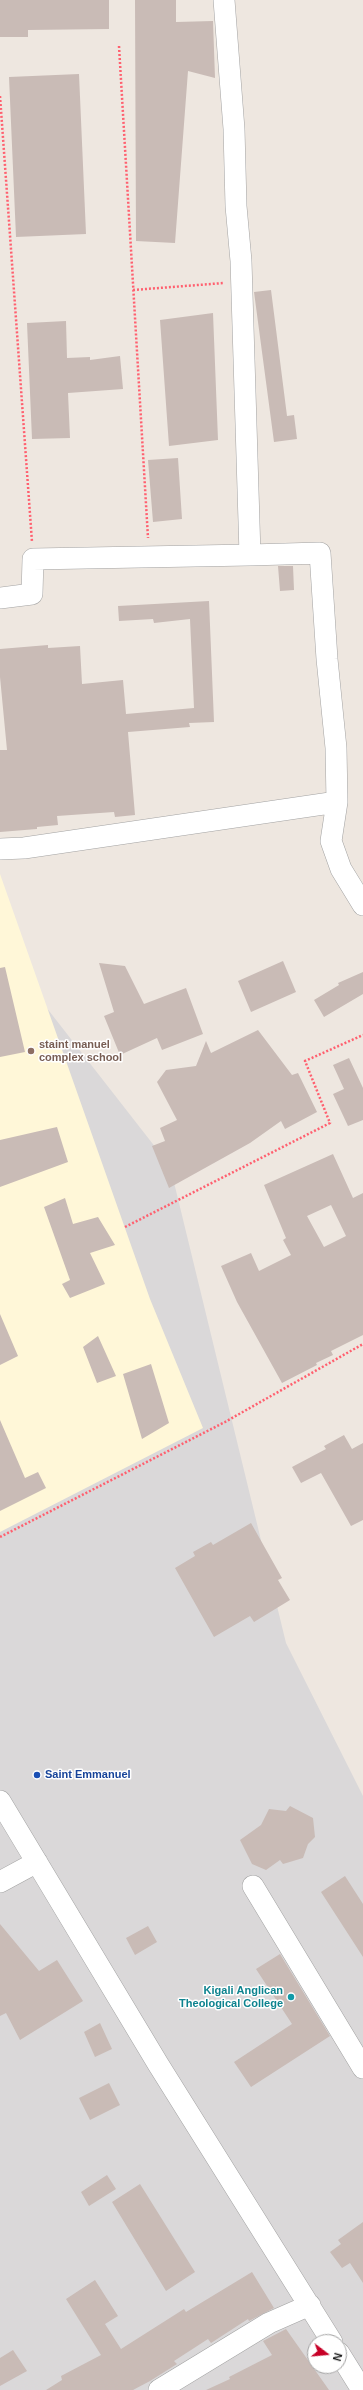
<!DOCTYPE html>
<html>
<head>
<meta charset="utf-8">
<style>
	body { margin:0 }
	#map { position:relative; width:363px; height:2390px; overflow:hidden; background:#eee7e0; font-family:Arial,sans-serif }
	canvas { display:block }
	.north { position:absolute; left:307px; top:2334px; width:40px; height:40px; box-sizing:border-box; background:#fff; border:1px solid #a4a4a4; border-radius:50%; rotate:106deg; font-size:11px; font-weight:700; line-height:16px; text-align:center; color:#1b1b1b }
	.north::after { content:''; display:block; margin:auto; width:14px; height:18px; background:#c70027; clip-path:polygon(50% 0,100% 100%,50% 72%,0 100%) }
</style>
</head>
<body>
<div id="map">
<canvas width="363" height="2390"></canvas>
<div class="north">N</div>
</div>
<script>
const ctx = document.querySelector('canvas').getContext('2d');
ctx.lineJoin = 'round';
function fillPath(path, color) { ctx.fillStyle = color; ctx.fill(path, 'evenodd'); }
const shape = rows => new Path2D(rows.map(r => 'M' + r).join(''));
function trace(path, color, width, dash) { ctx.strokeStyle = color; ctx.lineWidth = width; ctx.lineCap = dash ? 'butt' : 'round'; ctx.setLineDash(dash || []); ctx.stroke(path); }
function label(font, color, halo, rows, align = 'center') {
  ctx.font = font + ' Arial,sans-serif'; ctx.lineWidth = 3; ctx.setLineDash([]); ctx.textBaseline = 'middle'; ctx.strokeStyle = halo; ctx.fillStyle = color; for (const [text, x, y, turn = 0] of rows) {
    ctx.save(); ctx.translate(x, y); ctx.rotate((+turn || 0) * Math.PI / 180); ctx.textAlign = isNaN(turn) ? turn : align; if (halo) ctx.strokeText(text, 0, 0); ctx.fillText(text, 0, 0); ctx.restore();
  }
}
fillPath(shape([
	[0,948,170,1166,286,1643,363,1796,363,2390,0,2390],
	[315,2342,339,2342,339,2366,315,2366]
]), '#dad8d9');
fillPath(shape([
	[0,874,150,1299,203,1428,0,1532]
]), '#fff7d8');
fillPath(shape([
	[0,0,109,0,109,29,28,30,28,37,0,37],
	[135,0,176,0,176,22,213,21,215,78,188,71,175,243,136,241],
	[79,74,86,234,16,237,9,77],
	[271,290,287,416,294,415,297,439,274,442,254,292],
	[213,313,218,440,169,446,160,320],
	[66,321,67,358,90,357,90,360,120,356,123,389,68,393,70,438,32,439,27,323],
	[178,458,182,519,153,522,148,460],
	[278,566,293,566,294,590,280,591],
	[209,601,214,722,189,723,190,727,128,732,135,815,115,817,114,812,57,816,58,825,37,827,37,829,0,832,0,750,7,750,0,677,0,649,48,645,48,648,80,646,82,684,123,680,126,714,194,708,190,619,154,623,153,619,119,621,118,606],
	[283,961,296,992,251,1012,238,981],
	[99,963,125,966,144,1004,186,988,203,1034,162,1050,157,1038,120,1055,104,1016,114,1012],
	[5,967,25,1052,0,1057,0,968],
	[363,972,363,994,324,1017,314,1000,339,985,338,983],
	[258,1030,292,1075,298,1073,317,1112,285,1129,281,1121,250,1143,169,1188,152,1146,165,1141,160,1128,177,1120,157,1082,166,1070,196,1066,206,1041,211,1053],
	[349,1058,363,1088,363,1120,348,1126,333,1094,344,1089,333,1065],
	[57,1127,68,1162,0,1187,0,1140],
	[333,1154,353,1198,363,1193,363,1335,331,1351,333,1355,316,1363,317,1365,282,1383,237,1302,221,1266,251,1253,259,1271,291,1255,283,1240,286,1238,264,1185],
	[331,1205,346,1236,324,1247,307,1216],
	[65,1198,73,1224,98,1217,115,1245,90,1253,105,1284,70,1298,62,1284,70,1280,44,1207],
	[0,1314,18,1356,0,1365],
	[98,1336,116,1376,97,1383,83,1347],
	[151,1364,169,1423,142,1439,123,1374],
	[0,1420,25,1478,38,1472,46,1488,0,1511],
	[344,1435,352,1449,363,1443,363,1520,351,1526,321,1473,301,1483,292,1467,326,1449,324,1446],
	[251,1523,282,1578,278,1580,290,1600,254,1622,250,1616,214,1637,175,1568,195,1556,193,1552,211,1542,213,1545],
	[290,1806,313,1818,315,1837,308,1844,303,1858,283,1864,280,1860,266,1870,252,1864,240,1840,261,1825,269,1809,286,1811],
	[345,1876,363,1904,363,1957,321,1892],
	[0,1924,39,1971,57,1960,83,2001,20,2040,6,2013,0,2016],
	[148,1926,157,1942,135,1955,126,1938],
	[280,1954,330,2036,251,2087,234,2062,292,2024,256,1969],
	[100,2023,112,2049,95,2057,84,2032],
	[109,2083,120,2105,90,2120,79,2098],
	[107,2175,116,2189,89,2206,81,2192],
	[140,2184,195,2272,166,2291,112,2202],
	[363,2222,363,2283,350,2263,342,2268,330,2252,341,2244,338,2240],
	[252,2272,274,2308,249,2321,248,2319,211,2343,208,2339,174,2361,177,2364,150,2381,133,2390,46,2390,62,2380,61,2376,101,2355,66,2299,95,2280,118,2316,105,2324,121,2349,184,2309,186,2312],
	[286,2329,329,2390,206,2390,230,2379,229,2377,272,2355,263,2341],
	[13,2350,27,2371,0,2386,0,2358]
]), '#c9bbb6');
const minor = shape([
	[224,0,234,129,236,206,241,261,250,555,320,553,327,659,336,748,337,802,331,841,341,869,363,905],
	[0,598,32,594,33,559,250,555],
	[0,849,24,848,337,802],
	[0,1801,158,2064,332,2342],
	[0,1882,37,1862],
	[253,1886,363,2068],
	[339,2353,362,2390],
	[159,2390,269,2323,310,2305]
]);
trace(minor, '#a2a2a2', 22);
trace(shape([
	[119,46,148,538],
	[0,96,32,542],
	[133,290,224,283],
	[125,1227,330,1123,305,1061,363,1035],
	[0,1537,225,1422,363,1344]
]), '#ff606f', 2.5, [2, 2]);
trace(minor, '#fff', 21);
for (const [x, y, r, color] of [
	[31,1051,4,"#8d6e63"],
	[37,1775,4,"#1a4fb4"],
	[291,1997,4,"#0f9aa8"]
]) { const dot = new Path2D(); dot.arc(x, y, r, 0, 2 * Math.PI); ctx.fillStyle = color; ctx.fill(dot); trace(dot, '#fff', 1.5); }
label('bold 11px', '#785e54', '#fff', [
	["staint manuel",39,1045],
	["complex school",39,1058]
], 'left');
label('bold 11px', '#164399', '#fff', [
	["Saint Emmanuel",45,1775]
], 'left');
label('bold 11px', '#0d838f', '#fff', [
	["Kigali Anglican",283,1991],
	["Theological College",283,2004]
], 'right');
</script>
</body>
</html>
